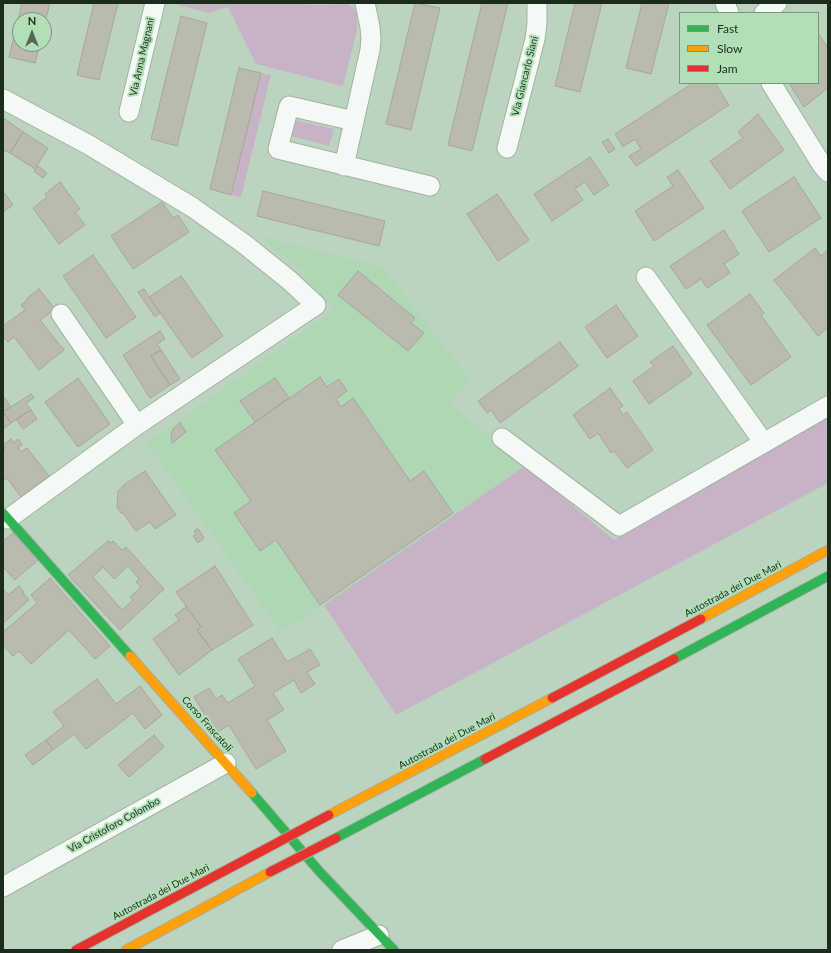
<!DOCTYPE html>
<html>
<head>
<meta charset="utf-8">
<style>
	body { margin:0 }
	#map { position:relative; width:831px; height:953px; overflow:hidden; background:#bcd4bf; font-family:Lato,sans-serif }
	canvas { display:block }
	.frame { position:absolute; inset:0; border:4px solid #1b2c1d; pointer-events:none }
	.legend { position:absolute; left:679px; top:12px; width:140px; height:72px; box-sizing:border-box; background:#b2dfb7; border:1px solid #769779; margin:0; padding:5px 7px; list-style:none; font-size:12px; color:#1b2c1d }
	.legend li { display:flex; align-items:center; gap:8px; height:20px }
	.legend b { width:20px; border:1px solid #769779 }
	.north { position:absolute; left:12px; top:12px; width:40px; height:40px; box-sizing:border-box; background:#b2dfb7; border:1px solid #769779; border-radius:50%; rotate:0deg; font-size:11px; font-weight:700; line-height:16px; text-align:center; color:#1b2c1d }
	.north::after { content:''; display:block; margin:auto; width:14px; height:18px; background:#536756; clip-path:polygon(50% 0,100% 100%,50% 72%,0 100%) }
</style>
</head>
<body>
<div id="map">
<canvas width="831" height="953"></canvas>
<div class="frame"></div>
<ul class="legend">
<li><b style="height:5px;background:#30b455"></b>Fast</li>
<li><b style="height:5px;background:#ff9f0a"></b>Slow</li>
<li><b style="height:5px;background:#e5322d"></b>Jam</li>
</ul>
<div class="north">N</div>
</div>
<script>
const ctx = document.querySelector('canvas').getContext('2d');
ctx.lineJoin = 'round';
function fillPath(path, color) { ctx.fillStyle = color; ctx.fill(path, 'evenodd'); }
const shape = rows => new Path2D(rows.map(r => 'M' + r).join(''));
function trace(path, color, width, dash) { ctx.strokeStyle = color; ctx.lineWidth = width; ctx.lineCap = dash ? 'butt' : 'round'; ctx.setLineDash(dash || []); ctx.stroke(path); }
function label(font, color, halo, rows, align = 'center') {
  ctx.font = font + ' Lato,sans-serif'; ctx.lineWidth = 4; ctx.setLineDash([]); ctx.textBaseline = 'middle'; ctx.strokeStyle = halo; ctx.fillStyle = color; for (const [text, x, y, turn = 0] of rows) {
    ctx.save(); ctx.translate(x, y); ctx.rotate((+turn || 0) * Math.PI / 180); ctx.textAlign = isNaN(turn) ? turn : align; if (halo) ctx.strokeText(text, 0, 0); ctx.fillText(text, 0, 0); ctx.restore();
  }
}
fillPath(shape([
	[256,235,382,266,472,382,449,403,525,466,324,605,280,631,147,443,335,309,305,281,304,272]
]), '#b0d7b5');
fillPath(shape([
	[171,3,293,3,314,5,348,4,355,9,357,15,357,30,343,86,256,64,228,7,209,13],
	[261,73,271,75,241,197,231,195],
	[295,120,334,129,329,146,291,136],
	[828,417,828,483,396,715,324,605,525,466,614,540]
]), '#c7b3c7');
const building = shape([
	[22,3,50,3,44,26,44,20,20,20,20,44,40,44,35,63,9,57,22,3],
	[94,3,118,3,99,80,77,75,94,3],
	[415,3,440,8,411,130,386,124,415,3],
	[482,3,508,3,472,151,448,145,482,3],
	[575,3,602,3,580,92,555,86,575,3],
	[642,3,669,3,651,74,626,68,642,3],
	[181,16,207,23,177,146,151,139,181,16],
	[818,33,828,48,828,88,804,107,789,83,818,83,818,33],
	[239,68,261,73,231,195,210,189,239,68],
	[693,83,715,83,729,105,636,166,629,156,641,149,635,139,623,147,615,134,693,83],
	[758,114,784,150,730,189,710,161,743,138,738,132,758,114],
	[5,119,23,132,10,153,3,150,3,121,5,119],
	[23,132,48,148,35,169,10,153,23,132],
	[608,139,615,149,609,153,602,142,608,139],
	[590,157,609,185,594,195,585,182,575,189,583,200,552,221,534,194,590,157],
	[38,166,47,173,43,178,34,171,38,166],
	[678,170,704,208,654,241,635,211,673,186,667,177,678,170],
	[794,177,821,218,769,252,742,211,794,177],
	[60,182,80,209,75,212,85,225,59,244,33,208,47,197,45,194,60,182],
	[3,191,13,205,3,212,3,191],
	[263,191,385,221,379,246,257,216,263,191],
	[497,194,529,240,498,261,467,214,497,194],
	[162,202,173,218,178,215,189,232,133,269,111,236,162,202],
	[724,230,739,254,724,264,730,273,707,288,701,279,686,289,670,266,724,230],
	[815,248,821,256,828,250,828,328,818,336,774,280,815,248],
	[93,255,136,317,106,338,63,276,93,255],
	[358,271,415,318,411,323,424,333,408,351,338,295,358,271],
	[181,276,223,336,192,358,149,297,181,276],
	[39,289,55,309,40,320,64,350,39,370,14,337,8,342,3,336,3,326,25,310,21,305,28,299,27,298,39,289],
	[144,289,160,313,155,317,138,292,144,289],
	[750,294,764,313,761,315,791,357,751,385,707,325,750,294],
	[616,305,638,336,607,358,585,327,616,305],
	[160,331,165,339,157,344,161,350,151,356,170,385,150,398,123,355,160,331],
	[560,342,578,366,500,423,491,410,487,413,478,401,560,342],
	[673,346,692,374,649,404,633,381,654,366,650,362,673,346],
	[161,350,180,379,170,385,151,356,161,350],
	[320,377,327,387,339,379,347,391,336,399,341,407,353,398,410,481,424,471,453,513,320,605,276,540,260,551,234,513,251,501,215,450,320,377],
	[78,378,110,424,78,447,45,402,78,378],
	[275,378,289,398,255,422,240,401,275,378],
	[610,388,623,406,619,409,623,415,627,412,653,450,627,468,614,451,611,453,598,433,590,439,573,415,610,388],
	[31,394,34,398,26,403,31,410,11,423,3,412,31,394],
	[3,396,11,407,3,412,3,396],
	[31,410,37,419,23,429,16,419,31,410],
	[3,412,11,423,3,429,3,412],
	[180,423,186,432,172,443,171,434,174,428,180,423],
	[11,439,13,443,18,439,22,445,18,447,21,452,27,448,49,476,21,497,7,478,3,481,3,451,5,449,3,445,11,439],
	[145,471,176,515,155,529,150,522,136,531,123,513,121,513,117,507,118,491,125,484,145,471],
	[198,529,204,538,198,543,193,536,196,534,194,531,198,529],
	[13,533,38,560,15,580,3,567,3,541,13,533],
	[108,541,111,543,113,541,122,550,126,547,164,589,120,630,68,575,108,541],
	[128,566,139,579,136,582,141,587,130,597,133,600,122,610,93,577,103,567,114,579,128,566],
	[215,566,253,625,212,650,197,630,201,627,176,592,215,566],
	[50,578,110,646,95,659,69,630,31,664,19,651,13,656,3,645,3,632,37,603,31,595,50,578],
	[19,586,24,592,23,593,29,600,3,623,3,589,8,595,19,586],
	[186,607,201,627,197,630,212,650,179,675,153,639,179,620,175,615,186,607],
	[272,638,287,662,310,649,320,665,307,672,315,684,301,693,294,680,273,693,284,710,267,720,286,751,256,769,229,725,216,733,194,697,209,688,216,699,222,695,228,703,255,686,238,659,272,638],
	[97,679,116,704,140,686,162,715,145,729,133,713,86,749,74,734,53,750,46,740,64,726,53,712,97,679],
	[154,735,164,747,129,777,118,765,154,735],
	[46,740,53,750,33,765,25,755,46,740]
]);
fillPath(building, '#babaae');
trace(building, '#a6a69b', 1);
const street = shape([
	[725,3,729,13],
	[764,13,777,3],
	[771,83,822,165,828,172],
	[3,99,89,145,192,207,243,243,289,280,316,305,137,425,8,519],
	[129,112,155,3],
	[354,121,289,106,278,149,430,186],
	[507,148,535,39,537,23,537,3],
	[344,166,370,50,371,39,370,27,365,3],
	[646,277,764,443],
	[61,314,137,425],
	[502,438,619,526,828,406],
	[3,887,226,763],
	[342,950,379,935]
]);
const fast = shape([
	[3,513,130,656],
	[674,659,828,576],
	[252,793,319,871,394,950],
	[336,838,485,759]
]);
const slow = shape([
	[701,619,828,550],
	[130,656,252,793],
	[329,815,552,698],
	[126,950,270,872]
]);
const jam = shape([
	[552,698,701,619],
	[485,759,674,659],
	[76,950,258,853]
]);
trace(street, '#a0b2a2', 21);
trace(fast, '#a0b2a2', 11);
trace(slow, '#a0b2a2', 11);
trace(jam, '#a0b2a2', 11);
trace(street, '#f5f9f5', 19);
trace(fast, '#30b455', 9);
trace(slow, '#ff9f0a', 9);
trace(jam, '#e5322d', 9);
const jamBridge = shape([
	[258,853,329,815],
	[270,872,336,838]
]);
trace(jamBridge, '#a0b2a2', 11, []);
trace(jamBridge, '#e5322d', 9);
label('10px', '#1b2c1d', '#b2dfb7', [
	["Via Anna Magnani",142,57,-77],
	["Via Giancarlo Siani",525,76,-76],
	["Autostrada dei Due Mari",733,589,-28],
	["Corso Frascatoli",207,724,48],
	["Autostrada dei Due Mari",447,741,-28],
	["Via Cristoforo Colombo",114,825,-29],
	["Autostrada dei Due Mari",161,892,-28]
]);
</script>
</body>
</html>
